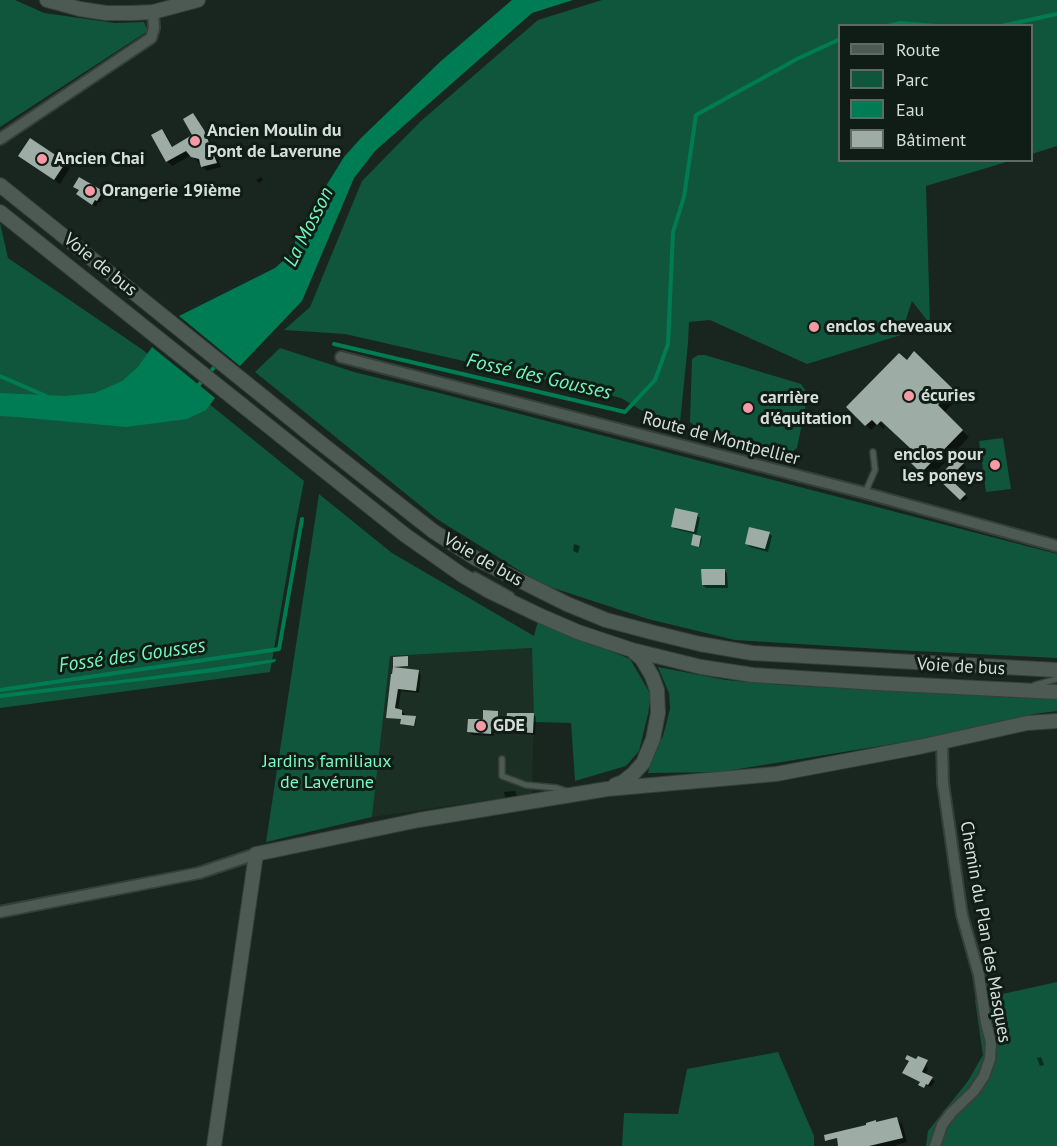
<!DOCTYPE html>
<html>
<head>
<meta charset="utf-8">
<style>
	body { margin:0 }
	#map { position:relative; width:1057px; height:1146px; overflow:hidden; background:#19251f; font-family:"PT Sans",sans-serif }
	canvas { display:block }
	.legend { position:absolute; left:838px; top:24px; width:195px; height:138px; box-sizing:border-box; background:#101c16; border:2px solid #5f6a64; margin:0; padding:8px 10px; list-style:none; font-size:18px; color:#d6deda }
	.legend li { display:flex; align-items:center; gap:12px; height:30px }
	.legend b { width:30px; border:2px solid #5f6a64 }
</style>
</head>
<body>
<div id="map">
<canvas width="1057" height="1146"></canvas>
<ul class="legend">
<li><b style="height:8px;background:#4d5a53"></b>Route</li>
<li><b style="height:16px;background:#10563c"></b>Parc</li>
<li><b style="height:16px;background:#007c54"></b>Eau</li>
<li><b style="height:16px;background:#9daca4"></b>Bâtiment</li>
</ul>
</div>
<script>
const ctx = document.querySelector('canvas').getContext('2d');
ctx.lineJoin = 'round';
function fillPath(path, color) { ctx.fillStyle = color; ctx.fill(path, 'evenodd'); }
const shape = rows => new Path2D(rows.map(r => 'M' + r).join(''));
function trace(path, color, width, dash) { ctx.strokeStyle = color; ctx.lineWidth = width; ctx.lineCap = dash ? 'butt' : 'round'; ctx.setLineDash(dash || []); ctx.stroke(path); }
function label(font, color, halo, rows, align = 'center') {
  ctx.font = font + ' "PT Sans",sans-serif'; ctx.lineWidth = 6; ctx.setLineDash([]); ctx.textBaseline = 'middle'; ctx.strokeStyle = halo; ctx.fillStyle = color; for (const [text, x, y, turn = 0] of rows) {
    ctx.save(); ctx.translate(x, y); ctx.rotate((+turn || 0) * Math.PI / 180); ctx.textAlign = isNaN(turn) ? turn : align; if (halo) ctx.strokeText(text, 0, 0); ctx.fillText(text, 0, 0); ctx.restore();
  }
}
fillPath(shape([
	[532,648,534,713,532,794,372,817,390,656]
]), '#1b2f25');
fillPath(shape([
	[0,0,15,0,44,13,115,23,144,22,148,31,0,127],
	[602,0,1057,0,1057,146,1032,154,1032,26,840,26,840,160,1010,161,926,186,930,324,912,301,901,335,807,364,710,320,689,322,688,343,679,433,621,398,547,380,345,334,284,330,310,307,362,181,421,121,538,20],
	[0,223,8,258,143,350,304,481,295,527,270,672,0,708],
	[280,348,354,372,447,395,1057,554,1057,658,896,650,735,640,648,619,541,584,437,519,255,372],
	[698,355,705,355,801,384,808,394,797,448,789,454,695,426,690,422,692,359],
	[1003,438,1011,489,986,492,979,441],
	[319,494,392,553,534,636,538,621,630,659,651,695,648,714,639,751,626,766,575,781,571,723,534,722,532,648,390,656,372,817,266,842],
	[658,667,726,680,784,685,1025,698,1057,698,1057,711,1034,714,936,737,720,772,648,773,653,754,663,736,670,709,669,693],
	[1057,982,1057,1146,926,1146,928,1131,968,1081,983,1055,975,1000],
	[778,1052,814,1136,814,1146,622,1146,624,1113,678,1114,687,1069]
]), '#10563c');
fillPath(shape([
	[512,0,573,0,532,13,375,151,354,178,302,301,240,366,179,316,275,268,291,254,300,228,344,157,361,138,441,61],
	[152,347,215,398,206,410,187,419,126,427,17,417,0,416,0,393,65,396,95,393,122,381,138,367],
	[276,659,275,662,215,672,0,698,0,694,146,677]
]), '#007c54');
fillPath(shape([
	[193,115,198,120,208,136,221,167,207,171,202,166,201,163,198,162,191,155,172,166,167,161,162,131,167,136,173,148,194,136],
	[20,156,65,163,70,168,60,184,25,161],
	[261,177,263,180,259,183,256,180],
	[78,190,102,192,105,195,100,203,98,202,96,207,81,197,80,191],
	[914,353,959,397,944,413,969,437,929,479,905,455,912,448,873,411,871,413,885,427,883,429,878,423,871,430,848,407,906,362],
	[810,410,814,412,811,427,807,425],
	[958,459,966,467,951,482,968,498,963,502,939,478],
	[697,515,700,518,696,536,702,538,700,547,693,544,695,534,675,529,672,526],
	[769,533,772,536,768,552,750,547,747,544],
	[574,544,580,546,578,553,573,551],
	[724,570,727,573,728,588,706,588,703,585],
	[418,671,421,675,419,693,401,691,398,710,401,711,405,714,404,717,415,718,416,719,415,726,403,724,402,719,389,718,388,717,392,676],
	[497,713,498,721,490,720,494,725,494,736,472,735,469,732,486,721],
	[533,714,536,717,535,735,521,734,518,731,518,724,511,723,508,720],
	[515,791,517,796,506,798,505,797,504,792],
	[1041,1057,1044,1065,1040,1066,1037,1058],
	[927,1062,928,1063,926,1066,928,1068,925,1075,935,1081,931,1087,907,1076],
	[897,1119,902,1124,907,1142,893,1146,840,1146,838,1138,828,1141,827,1140,877,1123]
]), '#0007');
trace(shape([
	[888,26,900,23,936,26],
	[1001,26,1057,14],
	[334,344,625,412,655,380,668,344,673,232,684,197,696,115,797,59,840,39],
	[0,376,46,396],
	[196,388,217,364],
	[0,690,279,649,302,519]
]), '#007c54', 4);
fillPath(shape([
	[193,113,204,130,217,163,201,167,199,159,191,157,186,151,166,162,151,135,162,129,172,147,192,135,183,119],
	[30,138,66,162,54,180,18,156],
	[79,177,103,191,97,201,95,200,92,205,76,194,79,190,73,187],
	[914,351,953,389,938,405,963,430,921,473,903,455,910,448,881,421,877,425,872,420,865,426,846,407,899,353,907,360],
	[958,457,964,463,949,478,966,494,960,500,937,478],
	[675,508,698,513,694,532,671,527],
	[749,527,770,532,765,549,745,544],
	[693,534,701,536,699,547,691,545],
	[701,569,725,569,725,585,702,585],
	[408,656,408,666,393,667,393,657],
	[393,667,419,670,416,691,398,689,395,708,402,710,402,715,416,716,414,726,400,724,401,719,386,718,391,674,392,674],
	[483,710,498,711,498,720,492,720,491,734,467,732,468,719,483,719],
	[507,713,534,713,533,733,516,732,517,721,506,721],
	[907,1055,916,1059,918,1056,928,1060,922,1072,933,1077,928,1085,926,1084,924,1088,918,1085,920,1082,902,1073,909,1061,905,1059],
	[897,1117,903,1138,869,1146,838,1146,837,1138,825,1141,824,1135,866,1125,866,1123,876,1120,876,1122]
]), '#9daca4');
const lane = shape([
	[865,493,875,470,873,452],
	[475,575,511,595],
	[1035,685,1057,679],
	[502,759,502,776,526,785,557,788,566,791]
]);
const street = shape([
	[0,139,151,38,154,28,153,12],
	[341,357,865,493,1057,546],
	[0,912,199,873,256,854],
	[935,1146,942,1125,951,1113,974,1091,984,1076,990,1059,991,1042,986,1023,979,975,962,915,959,895,943,783,942,742]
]);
const secondary = shape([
	[47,0,80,9,106,13,132,13,153,12,198,0],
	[0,185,317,440,433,531,475,558,567,604,606,620,655,633,700,644,752,653,1057,670],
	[0,212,405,535,462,575,489,591,541,616,578,632,632,650,701,667,753,675,878,683,1057,692],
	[615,785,623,782,633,774,643,763,653,739,658,713,657,690,652,676,642,659,634,652],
	[214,1146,256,854,419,820,607,789,776,774,919,747,1027,723,1057,721]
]);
trace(lane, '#36403b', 8);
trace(street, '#36403b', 14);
trace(secondary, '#36403b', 16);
trace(lane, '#4d5a53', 5);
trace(street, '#4d5a53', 10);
trace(secondary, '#4d5a53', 14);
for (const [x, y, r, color] of [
	[195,141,6,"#f49aa5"],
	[42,159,6,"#f49aa5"],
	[90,191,6,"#f49aa5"],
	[814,327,6,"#f49aa5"],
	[909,396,6,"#f49aa5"],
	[748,408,6,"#f49aa5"],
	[995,465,6,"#f49aa5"],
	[481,726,6,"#f49aa5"]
]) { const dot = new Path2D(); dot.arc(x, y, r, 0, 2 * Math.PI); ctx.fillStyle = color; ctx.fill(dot); trace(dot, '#101c16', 2); }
label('bold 18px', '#d6deda', '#101c16', [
	["Ancien Moulin du",207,131],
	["Pont de Laverune",207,152],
	["Ancien Chai",54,159],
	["Orangerie 19ième",102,191],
	["enclos cheveaux",826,327],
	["écuries",921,396],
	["carrière",760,398],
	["d'équitation",760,419],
	["enclos pour",983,455,"right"],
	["les poneys",983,476,"right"],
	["GDE",493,726]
], 'left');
label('18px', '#d6deda', '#101c16', [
	["Voie de bus",100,265,39],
	["Route de Montpellier",721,439,15],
	["Voie de bus",483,560,30],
	["Voie de bus",961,667,3],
	["Chemin du Plan des Masques",985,932,80]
]);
label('18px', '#79fcc2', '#101c16', [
	["Jardins familiaux",327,762],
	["de Lavérune",327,783]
]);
label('italic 20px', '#73f6bc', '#101c16', [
	["La Mosson",309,227,-63],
	["Fossé des Gousses",539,377,13],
	["Fossé des Gousses",132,656,-8]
]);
</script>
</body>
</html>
